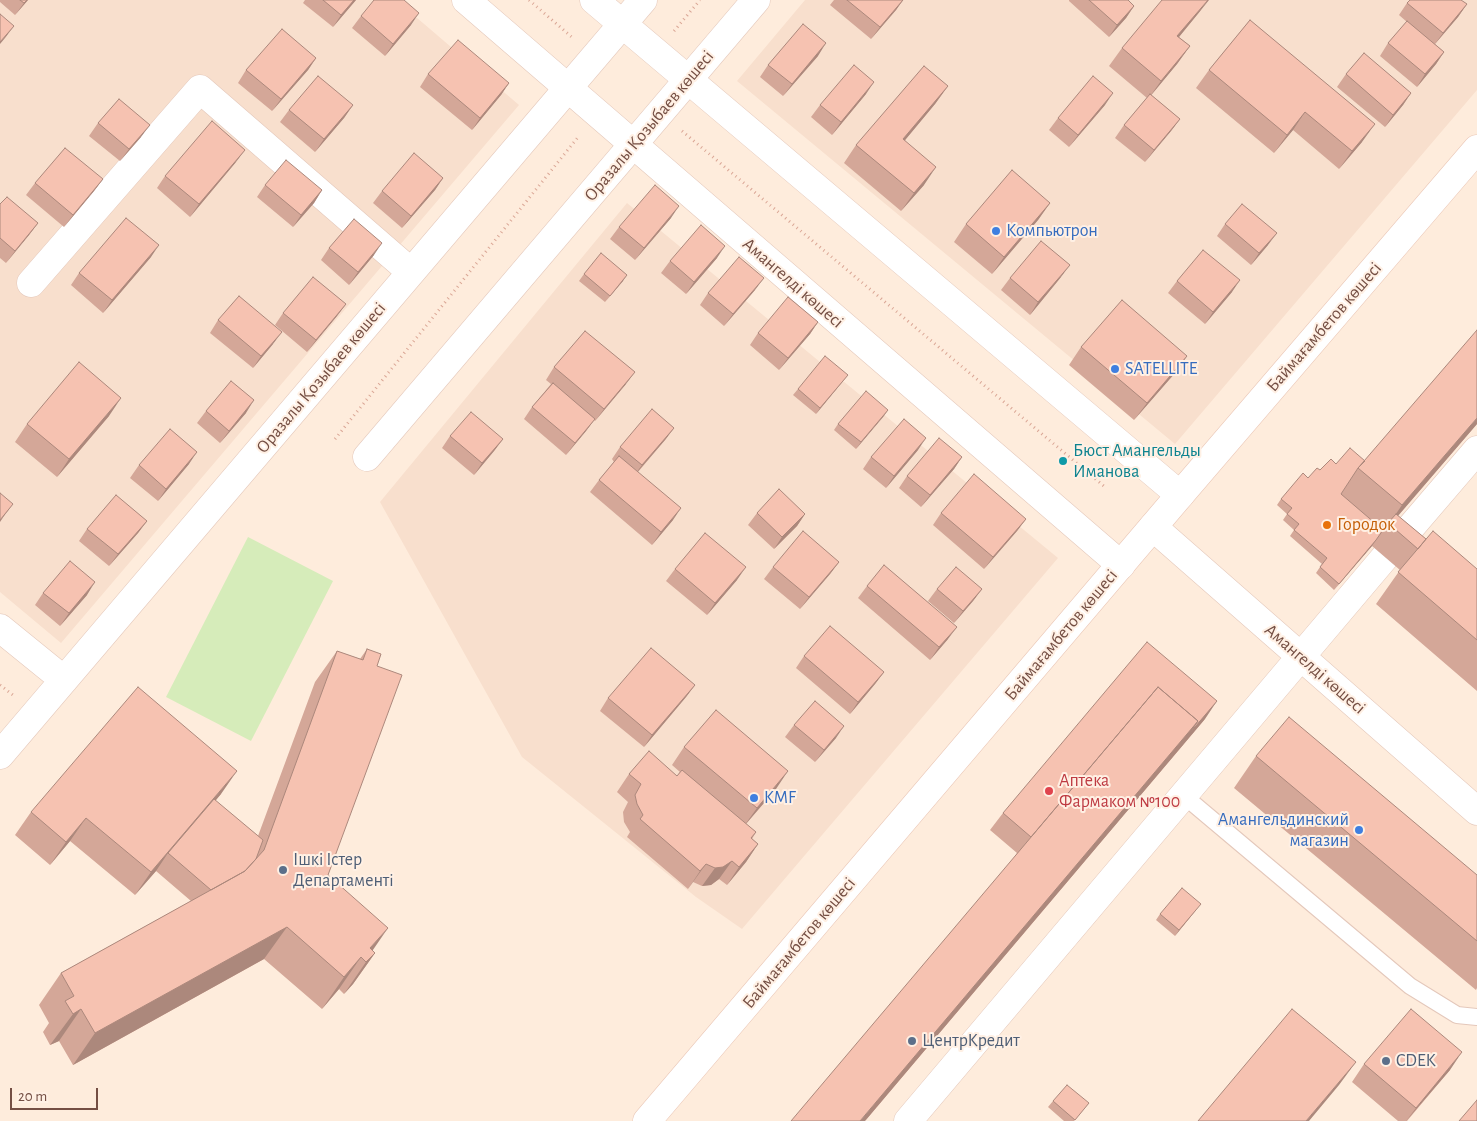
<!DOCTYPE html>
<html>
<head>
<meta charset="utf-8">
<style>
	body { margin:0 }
	#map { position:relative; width:1477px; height:1121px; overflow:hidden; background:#feecdc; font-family:"Alegreya Sans",sans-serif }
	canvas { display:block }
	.scale { position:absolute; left:10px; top:1088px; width:88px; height:22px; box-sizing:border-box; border:2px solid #744e43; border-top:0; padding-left:6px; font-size:15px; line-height:18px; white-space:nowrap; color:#744e43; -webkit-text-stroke:4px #fff0e4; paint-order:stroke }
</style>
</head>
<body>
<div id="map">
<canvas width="1477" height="1121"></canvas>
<div class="scale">20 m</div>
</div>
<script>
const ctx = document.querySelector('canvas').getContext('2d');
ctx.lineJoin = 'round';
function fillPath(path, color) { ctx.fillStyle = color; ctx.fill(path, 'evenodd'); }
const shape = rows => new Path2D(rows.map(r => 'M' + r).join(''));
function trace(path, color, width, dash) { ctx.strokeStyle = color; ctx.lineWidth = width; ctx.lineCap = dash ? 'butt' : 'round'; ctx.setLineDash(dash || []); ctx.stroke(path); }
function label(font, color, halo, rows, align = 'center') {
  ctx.font = font + ' "Alegreya Sans",sans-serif'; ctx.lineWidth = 4; ctx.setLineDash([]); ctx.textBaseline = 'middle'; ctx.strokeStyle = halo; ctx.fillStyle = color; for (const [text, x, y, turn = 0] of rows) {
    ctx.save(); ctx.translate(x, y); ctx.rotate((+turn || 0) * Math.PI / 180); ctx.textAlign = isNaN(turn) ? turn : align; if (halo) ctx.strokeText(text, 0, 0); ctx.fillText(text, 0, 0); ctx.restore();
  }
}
fillPath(shape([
	[0,0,396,0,519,105,61,643,0,592],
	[805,0,1477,0,1477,90,1175,444,737,81],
	[627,203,1058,558,742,929,696,897,522,757,380,502]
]), '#f8dfcd');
fillPath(shape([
	[248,537,333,581,251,741,166,697]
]), '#d6ecba');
const service = shape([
	[1183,795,1410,986,1457,1015,1477,1017]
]);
const minor = shape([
	[466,0,1121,565],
	[594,0,1180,495],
	[31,283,200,89,411,272],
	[1153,527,1477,811],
	[1393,548,1477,450],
	[0,628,64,680],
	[0,755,568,88],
	[908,1121,1385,557]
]);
const tertiary = shape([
	[568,88,643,0],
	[367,457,756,0]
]);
const secondary = shape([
	[647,1121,1180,495,1477,149]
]);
trace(service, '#e4c8bb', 18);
trace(minor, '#e4c8bb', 29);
trace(tertiary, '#e4c8bb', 29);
trace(secondary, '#eac7b7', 29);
trace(shape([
	[529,0,574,39],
	[674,31,700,0],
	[682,131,1105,487],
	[335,439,579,136],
	[0,685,13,695]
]), '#daa695', 3, [1, 4]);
trace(service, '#fff', 16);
trace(minor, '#fff', 28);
trace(tertiary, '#fff', 28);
trace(secondary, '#fff', 28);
fillPath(shape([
	[0,0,28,0,15,15,0,2],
	[305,0,356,0,333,27,303,3],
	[834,0,903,0,896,10,871,39,830,5],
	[1069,0,1128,0,1134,6,1126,18,1109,37,1069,1],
	[1407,3,1467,4,1458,17,1435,44,1444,52,1436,64,1417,87,1380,56,1388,43,1407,22,1399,15],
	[1201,10,1179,37,1190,46,1177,64,1151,95,1180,119,1171,131,1145,162,1115,138,1124,125,1147,98,1109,66,1122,48],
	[361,16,411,25,385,56,352,28],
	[1250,20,1362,142,1339,169,1293,130,1274,153,1196,88,1209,70],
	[818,56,783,96,760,77,768,65],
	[316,58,308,70,272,111,238,83,246,70],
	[428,74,509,83,501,95,472,130,420,87],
	[1346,74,1411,93,1403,105,1385,127,1337,87],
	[948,86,935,104,905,140,924,185,901,211,844,163,856,145],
	[866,94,832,135,811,117,820,105],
	[353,105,344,118,315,152,280,122,289,110],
	[1105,105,1069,147,1049,130,1058,118],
	[98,123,141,137,120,161,89,136],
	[236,162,190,217,157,188,165,176],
	[443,178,435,190,402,228,373,203,382,191],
	[103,179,94,191,64,227,26,195,35,183],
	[265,185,322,190,314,203,293,227,257,197],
	[1050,203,1038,220,992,274,954,242,966,224],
	[0,204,38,223,29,235,6,263,0,258],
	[671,218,635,260,610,239,619,227],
	[1225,224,1268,245,1251,265,1217,236],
	[329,248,374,255,349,285,321,260],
	[151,257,103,313,71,285,79,273],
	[717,258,686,294,661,273,670,261],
	[584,274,623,281,605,302,579,281],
	[1061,277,1030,315,1001,290,1010,278],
	[1177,281,1232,292,1205,324,1168,293],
	[755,290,724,326,700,305,708,293],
	[346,304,337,316,307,352,275,325,283,313],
	[218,320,273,344,253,368,210,333],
	[818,322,810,334,779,370,750,345,758,333],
	[1081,347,1187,356,1175,373,1134,420,1069,365],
	[554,367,626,384,595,421,594,420,586,431,566,455,524,419,532,407,551,384,546,380],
	[848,375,816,414,793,395,798,389],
	[888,410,856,449,834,430,838,424],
	[206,411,246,413,220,443,197,423],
	[109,416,57,477,15,442,27,424],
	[1477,424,1398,516,1426,539,1477,569,1477,691,1376,604,1400,570,1372,546,1334,590,1316,573,1322,564,1290,536,1294,530,1283,520,1287,514,1277,505,1281,499,1308,478,1320,470,1336,464,1365,461],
	[674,428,665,440,638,472,673,520,652,545,590,492,599,480,614,462,612,459,620,447],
	[450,436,503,439,494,451,474,475,442,448],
	[918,450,886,488,863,469,871,457],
	[962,457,954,469,921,507,899,488,907,476],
	[189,464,158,501,130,478,139,465],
	[757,513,805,514,797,526,774,549,748,525],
	[941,513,1026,519,1017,531,984,569,933,525],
	[147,521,138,533,109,566,79,541,87,529],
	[839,562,830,574,800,609,764,579,773,567],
	[675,569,737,580,707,615,666,581],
	[867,586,948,639,930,660,858,598],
	[937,589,982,589,973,601,954,623,928,601],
	[43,593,87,595,60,626,35,605],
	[367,649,377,666,328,875,372,950,375,953,353,984,344,994,339,989,322,1009,264,959,73,1065,59,1041,50,1045,43,1032,49,1023,39,1005,61,973,191,901,156,871,135,895,70,841,50,865,15,835,31,812,221,794,215,801,258,836,315,682,337,651,360,659],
	[804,656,884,672,875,684,850,714,796,668],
	[695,685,686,697,644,747,600,711,608,698],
	[1205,719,865,1121,1017,853,990,830,1003,813],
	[794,725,836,738,815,762,785,737],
	[684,747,776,789,746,824,756,832,752,839,758,844,746,862,727,885,719,879,711,885,702,886,693,882,688,889,627,837,630,832,624,822,623,812,628,802,617,792,629,774,677,776,680,772,672,765],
	[1256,756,1477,875,1477,988,1476,990,1234,788],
	[1196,910,1175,936,1156,920,1160,914],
	[1364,1064,1450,1070,1407,1121,1398,1121,1352,1082],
	[1053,1101,1089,1103,1074,1121,1064,1121,1048,1107]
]), '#d4a798');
fillPath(shape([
	[27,0,28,0,15,15,24,3],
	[354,0,356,0,333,27,341,15],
	[903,0,896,10,871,39,880,27],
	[1208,0,1209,0,1201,10,1165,54,1177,36],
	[1467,4,1458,17,1434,45,1443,33],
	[1134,6,1126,18,1109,37,1117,25],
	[419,13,411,25,385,56,393,44],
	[14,26,5,38,0,44,0,42],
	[826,43,818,56,783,96,792,84],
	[1190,46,1177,64,1148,99,1161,81],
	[1444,52,1436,64,1417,87,1425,74],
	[316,58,308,70,272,111,281,99],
	[874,82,866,94,832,135,841,122],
	[509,83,501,95,472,130,480,118],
	[948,86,935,104,891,157,903,139],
	[1113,93,1105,105,1069,147,1078,135],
	[1411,93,1403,105,1385,127,1393,115],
	[353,105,344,118,315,152,324,139],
	[1305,112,1293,130,1274,153,1287,135],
	[1180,119,1171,131,1145,162,1154,150],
	[1375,124,1362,142,1339,169,1352,151],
	[150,125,141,137,120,161,129,149],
	[245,150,236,162,190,217,199,204],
	[936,167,924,185,901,211,914,193],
	[443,178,435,190,402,228,411,216],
	[103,179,94,191,64,227,73,215],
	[322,190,314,203,293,227,301,215],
	[1050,203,1038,220,992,274,1004,257],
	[679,206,671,218,635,260,644,248],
	[38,223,29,235,6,263,15,251],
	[1277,233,1268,245,1251,265,1259,253],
	[382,243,374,255,349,285,358,272],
	[159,245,151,257,103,313,112,300],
	[725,246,717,258,686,294,694,282],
	[1070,265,1061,277,1030,315,1038,302],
	[627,275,623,281,605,302,610,296],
	[764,278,755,290,724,326,733,314],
	[1240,280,1232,292,1205,324,1213,312],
	[346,304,337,316,307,352,316,340],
	[818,322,810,334,779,370,788,358],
	[282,332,273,344,253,368,261,356],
	[1187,356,1175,373,1134,420,1147,403],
	[635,372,626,384,595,421,604,409],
	[848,375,843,381,816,414,820,408],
	[121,398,109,416,57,477,69,459],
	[254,400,246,413,220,443,229,431],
	[888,410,884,416,856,449,861,442],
	[1477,418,1477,424,1390,525,1389,524,1402,505],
	[595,419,586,431,566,455,575,443],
	[674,428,665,440,633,477,642,465],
	[926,438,918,450,886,488,894,476],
	[503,439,494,451,474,475,482,463],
	[197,452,189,464,158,501,166,489],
	[962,457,954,469,921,507,930,495],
	[13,504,4,516,0,522,0,520],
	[681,508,673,520,652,545,661,532],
	[805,514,797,526,774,549,782,537],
	[1026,519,1017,531,984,569,993,557],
	[147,521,138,533,109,566,118,554],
	[1376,540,1372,546,1334,590,1339,584],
	[839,562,830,574,800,609,809,597],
	[746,567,737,580,707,615,715,603],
	[95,582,87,595,60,626,69,613],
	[982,589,973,601,954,623,963,611],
	[957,627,948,639,930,660,939,647],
	[884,672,875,684,850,714,858,702],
	[695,685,686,697,644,747,652,735],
	[1217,701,1205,719,865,1121,860,1121,1198,721],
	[844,726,836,738,815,762,824,750],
	[237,771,221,794,170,855,168,853,156,871,135,895,151,872],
	[788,771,776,789,744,826,757,808],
	[86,818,70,841,50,865,66,842],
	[758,844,746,862,727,885,739,867],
	[732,861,719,879,711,885,702,886,715,868],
	[706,864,693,882,688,889,700,871],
	[1201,904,1196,910,1175,936,1179,930],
	[287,927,264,959,73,1065,95,1033],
	[388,928,366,960,370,948],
	[375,953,353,984,344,994,366,962],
	[361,957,339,989,322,1009,344,977],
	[81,1009,59,1041,50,1045,73,1014],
	[1462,1052,1450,1070,1406,1121,1416,1108],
	[1356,1062,1339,1085,1309,1121,1306,1121]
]), '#ac887c');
const building = shape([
	[20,0,27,0,24,3,20,0],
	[323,0,354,0,341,15,323,0],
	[374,0,404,0,419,13,393,44,361,16,374,0],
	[847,0,903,0,880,27,847,0],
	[1089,0,1128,0,1134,6,1117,25,1089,0],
	[1162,0,1208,0,1177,36,1190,46,1161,81,1122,48,1162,0],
	[1410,0,1461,0,1467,4,1443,33,1407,3,1410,0],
	[0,14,14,26,0,42,0,14],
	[1250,20,1375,124,1352,151,1305,112,1287,135,1209,70,1250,20],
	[1407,21,1444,52,1425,74,1388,43,1407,21],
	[803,24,826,43,792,84,768,65,803,24],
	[282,29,316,58,281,99,246,70,282,29],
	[458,40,509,83,480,118,428,74,458,40],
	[1364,53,1411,93,1393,115,1346,74,1364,53],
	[854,65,874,82,841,122,820,105,854,65],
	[924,66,948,86,903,139,936,167,914,193,856,145,924,66],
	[318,76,353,105,324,139,289,110,318,76],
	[1093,76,1113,93,1078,135,1058,118,1093,76],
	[1150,94,1180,119,1154,150,1124,125,1150,94],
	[119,99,150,125,129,149,98,123,119,99],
	[212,121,245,150,199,204,165,176,212,121],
	[65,148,103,179,73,215,35,183,65,148],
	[414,153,443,178,411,216,382,191,414,153],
	[286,160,322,190,301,215,265,185,286,160],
	[1012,170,1050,203,1004,257,966,224,1012,170],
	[655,185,679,206,644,248,619,227,655,185],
	[7,197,38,223,15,251,0,238,0,204,7,197],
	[1242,204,1277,233,1259,253,1225,224,1242,204],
	[126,218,159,245,112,300,79,273,126,218],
	[354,219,382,243,358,272,329,248,354,219],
	[701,225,725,246,694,282,670,261,701,225],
	[1041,241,1070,265,1038,302,1010,278,1041,241],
	[1203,250,1240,280,1213,312,1177,281,1203,250],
	[601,253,627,275,610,296,584,274,601,253],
	[739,257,764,278,733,314,708,293,739,257],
	[313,277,346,304,316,340,283,313,313,277],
	[239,296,282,332,261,356,218,320,239,296],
	[788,297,818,322,788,358,758,333,788,297],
	[1122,300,1187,356,1147,403,1081,347,1122,300],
	[1477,330,1477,418,1402,505,1358,468,1477,330],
	[585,331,635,372,604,409,554,367,585,331],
	[825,356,848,375,820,408,798,389,825,356],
	[79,362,121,398,69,459,27,424,79,362],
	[231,381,254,400,229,431,206,411,231,381],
	[553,383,595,419,575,443,532,407,553,383],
	[866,391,888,410,861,442,838,424,866,391],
	[652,409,674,428,642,465,620,447,652,409],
	[471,412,503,439,482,463,450,436,471,412],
	[904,419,926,438,894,476,871,457,904,419],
	[170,429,197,452,166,489,139,465,170,429],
	[939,438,962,457,930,495,907,476,939,438],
	[1350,448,1365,461,1358,468,1341,494,1383,530,1376,540,1339,584,1320,567,1327,558,1294,530,1299,524,1287,514,1292,508,1281,499,1303,473,1308,478,1317,468,1320,470,1331,459,1336,464,1350,448],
	[619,456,681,508,661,532,599,480,619,456],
	[974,474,1026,519,993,557,941,513,974,474],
	[779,489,805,514,782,537,757,513,779,489],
	[0,493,13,504,0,520,0,493],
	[116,495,147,521,118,554,87,529,116,495],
	[1396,514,1426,539,1418,549,1388,523,1396,514],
	[803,531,839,562,809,597,773,567,803,531],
	[1433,531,1477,569,1477,640,1398,572,1433,531],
	[705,533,746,567,715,603,675,569,705,533],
	[70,561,95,582,69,613,43,593,70,561],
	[884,565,957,627,939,647,867,586,884,565],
	[956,567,982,589,963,611,937,589,956,567],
	[830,626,884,672,858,702,804,656,830,626],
	[1147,642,1217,701,1189,734,1198,721,1158,687,1031,837,1003,813,1147,642],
	[651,648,695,685,652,735,608,698,651,648],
	[367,649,381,654,377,666,402,675,328,875,388,928,370,948,375,953,366,962,361,957,344,977,287,927,95,1033,81,1009,73,1014,65,1001,74,996,61,973,245,871,264,850,337,651,363,660,367,649],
	[138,687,237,771,151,872,86,818,66,842,31,812,138,687],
	[1158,687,1198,721,860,1121,791,1121,1158,687],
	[815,701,844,726,824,750,794,725,815,701],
	[716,710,788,771,757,808,684,747,716,710],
	[1289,717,1477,875,1477,941,1256,756,1289,717],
	[649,751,677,776,682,770,756,832,751,838,758,844,739,867,732,861,723,867,715,868,706,864,700,871,640,819,643,815,637,804,635,795,641,784,629,774,649,751],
	[214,799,263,840,256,859,245,871,211,890,168,853,214,799],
	[1182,888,1201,904,1179,930,1160,914,1182,888],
	[1292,1009,1356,1062,1306,1121,1198,1121,1292,1009],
	[1411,1009,1462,1052,1416,1108,1364,1064,1411,1009],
	[1067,1085,1089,1103,1075,1120,1053,1101,1067,1085],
	[1477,1100,1477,1121,1459,1121,1477,1100]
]);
fillPath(building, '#f6c2b1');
trace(building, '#ac887c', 1);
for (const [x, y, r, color] of [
	[996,231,5,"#3f7fe0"],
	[1115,369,5,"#3f7fe0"],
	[1063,461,5,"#0f9aa8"],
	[1327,525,5,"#e8710a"],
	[1049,791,5,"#e0444e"],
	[754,798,5,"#3f7fe0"],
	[1359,830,5,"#3f7fe0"],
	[283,870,5,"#5c6f8a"],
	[912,1041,5,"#5c6f8a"],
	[1386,1061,5,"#5c6f8a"]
]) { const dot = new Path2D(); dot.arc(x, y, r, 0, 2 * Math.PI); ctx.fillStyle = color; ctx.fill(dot); trace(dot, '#fff0e4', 2); }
label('18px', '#744e43', '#fff0e4', [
	["Оразалы Қозыбаев көшесі",649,126,-50],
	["Амангелді көшесі",793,283,41],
	["Баймағамбетов көшесі",1324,327,-49],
	["Оразалы Қозыбаев көшесі",321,378,-50],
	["Баймағамбетов көшесі",1061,635,-50],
	["Амангелді көшесі",1315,669,41],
	["Баймағамбетов көшесі",799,943,-50]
]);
label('18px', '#366cbe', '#fff0e4', [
	["Компьютрон",1006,231],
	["SATELLITE",1125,369],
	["KMF",764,798],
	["Амангельдинский",1349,820,"right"],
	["магазин",1349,841,"right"]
], 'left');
label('18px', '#0d838f', '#fff0e4', [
	["Бюст Амангельды",1073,451],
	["Иманова",1073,472]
], 'left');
label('18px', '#c56008', '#fff0e4', [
	["Городок",1337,525]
], 'left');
label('18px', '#be3a42', '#fff0e4', [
	["Аптека",1059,781],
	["Фармаком №100",1059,802]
], 'left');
label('18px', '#4e5e75', '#fff0e4', [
	["Ішкі Істер",293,860],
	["Департаменті",293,881],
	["ЦентрКредит",922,1041],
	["CDEK",1396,1061]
], 'left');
</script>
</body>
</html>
